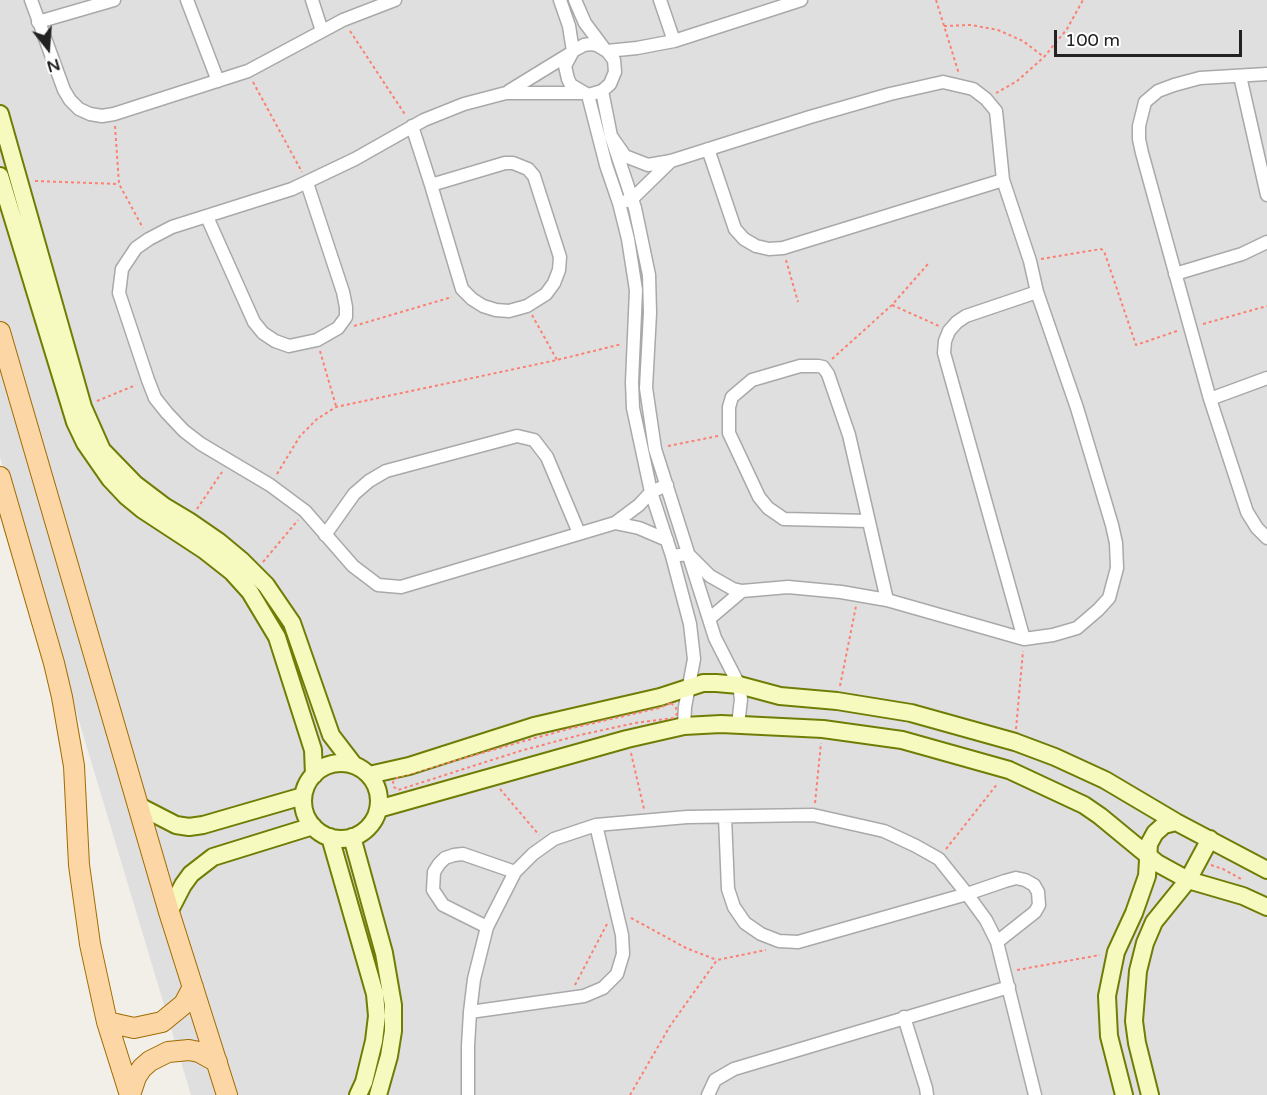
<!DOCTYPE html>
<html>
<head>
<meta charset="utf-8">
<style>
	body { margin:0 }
	#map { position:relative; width:1267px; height:1095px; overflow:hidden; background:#f2efe9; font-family:"Varela Round",sans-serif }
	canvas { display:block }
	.north { position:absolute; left:18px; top:18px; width:60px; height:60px; -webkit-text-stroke:4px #fff; paint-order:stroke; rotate:163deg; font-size:16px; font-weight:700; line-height:24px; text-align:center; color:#222 }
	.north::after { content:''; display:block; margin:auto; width:21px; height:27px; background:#222; clip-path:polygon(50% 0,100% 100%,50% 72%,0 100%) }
	.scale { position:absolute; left:1054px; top:30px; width:188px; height:27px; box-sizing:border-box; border:3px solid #222; border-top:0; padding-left:8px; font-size:18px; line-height:21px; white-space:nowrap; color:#222; -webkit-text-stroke:4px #fff; paint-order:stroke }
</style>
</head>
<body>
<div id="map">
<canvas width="1267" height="1095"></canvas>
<div class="north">N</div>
<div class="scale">100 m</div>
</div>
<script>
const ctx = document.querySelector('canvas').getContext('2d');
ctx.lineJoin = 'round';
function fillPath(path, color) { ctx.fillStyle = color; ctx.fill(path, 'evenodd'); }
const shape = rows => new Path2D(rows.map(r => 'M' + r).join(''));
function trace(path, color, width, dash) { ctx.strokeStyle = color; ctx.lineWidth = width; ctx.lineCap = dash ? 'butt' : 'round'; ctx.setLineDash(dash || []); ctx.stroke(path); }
fillPath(shape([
	[0,0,1267,0,1267,1095,191,1095,0,457]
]), '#e0dfdf');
const street = shape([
	[31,0,64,90,70,100,79,109,90,114,102,116,114,114,248,71,343,20,395,0],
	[187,0,218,81],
	[312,0,322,31],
	[560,0,569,26,573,51],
	[575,0,585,23,603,47],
	[660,0,674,41],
	[38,22,114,0],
	[590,44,597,45,607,51,614,60,615,72,610,84,602,91,588,95,571,85,568,79,565,66,573,51,584,45,590,44],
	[607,51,637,48,674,41,801,0],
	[1267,74,1200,78,1174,85,1158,91,1145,102,1139,126,1139,139,1142,153,1210,399,1247,512,1257,528,1267,538],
	[1240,76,1267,195],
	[509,91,571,53],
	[602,91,611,136,635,208,649,275,650,313,646,388,655,449,715,638,739,685,741,699,738,725],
	[583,93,506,93,464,104,424,120,355,159,292,189,172,227,149,239,136,248,122,269,119,293,148,380,155,398,167,413,184,431,201,444,270,485,305,511,353,566,378,585,401,587,615,523,639,505,651,492,667,485],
	[588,95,606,165,619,203,628,239,636,290,632,382,633,408,651,492,672,556,690,624,694,659,685,707,684,726],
	[412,126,431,185],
	[611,136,625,156,648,165,671,161,810,117,890,94,943,82,973,89,986,99,996,111,1003,180,1030,261,1037,292,1077,408,1112,525,1116,543,1117,568,1109,598,1098,610,1077,628,1053,635,1024,639,887,600,841,592,788,587,742,591,733,589,710,576,688,554,672,556],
	[708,149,735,229,744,239,756,246,769,249,783,248,1003,180],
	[505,163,513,163,528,169,534,176,560,257,559,270,554,283,546,294,527,306,509,311,496,310,483,306,472,299,462,289,431,185,505,163],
	[626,201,632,199,671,161],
	[207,217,254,322,263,333,275,341,289,346,317,340,338,328,346,317,346,307,343,292,307,183],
	[1175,274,1242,254,1267,242],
	[1210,399,1267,378],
	[868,521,784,519,768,508,759,497,729,433,729,407,732,397,752,380,800,366,818,366,823,367,828,374,849,435,887,600],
	[615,523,639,528,667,540],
	[325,535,354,494,369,481,386,471,517,436,534,440,547,457,579,533],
	[709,619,742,591],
	[1024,639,944,353,945,341,949,331,957,322,966,316,1037,292],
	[725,817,728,889,734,907,745,923,761,934,779,941,798,942,967,894,1005,881,1016,878,1025,880,1034,885,1038,892,1039,905,1035,912,997,942],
	[487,927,443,905,433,890,434,872,439,864,445,858,454,855,463,854,515,872],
	[470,1012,584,996,603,988,617,974,623,954,622,935,596,825],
	[904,1017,926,1088,927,1095],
	[468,1095,468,1046,470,1012,474,979,487,927,515,872,533,854,554,839,596,825,687,817,813,815,884,831,916,846,939,859,967,894,986,920,997,942,1035,1095],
	[708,1095,715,1080,734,1069,1009,987]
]);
const secondary = shape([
	[0,114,83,407,102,450,135,484,164,506,189,521,218,541,242,561,266,585,292,623,331,735,354,765],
	[0,176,75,422,85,443,110,479,126,496,143,510,204,550,232,572,250,592,277,637,313,750,314,775],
	'303 801a38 38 0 1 1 76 0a38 38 0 1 1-76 0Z',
	[369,775,409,766,534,726,660,697,703,683,716,683,739,685,780,696,837,701,911,713,1015,742,1055,757,1105,780,1176,822,1267,870],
	[139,806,176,825,189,827,203,825,303,796],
	[378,809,627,739,684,726,721,724,823,729,902,740,1009,770,1084,805,1100,816,1157,863,1188,880,1243,896,1267,907],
	[330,837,375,994,377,1016,374,1041,364,1082,358,1095],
	[352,837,384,953,393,1005,393,1031,389,1056,378,1095],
	[169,912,183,885,191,874,213,857,313,826],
	[1124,1095,1109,1036,1107,996,1116,952,1134,913,1147,876,1149,844,1155,833,1164,825,1176,822],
	[1150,1095,1137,1043,1134,1021,1138,971,1145,943,1154,922,1188,880,1210,839]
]);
const primary = shape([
	[0,332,169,912,227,1095],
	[0,477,54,663,62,697,74,766,79,865,90,944,107,1022,130,1095],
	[107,1022,134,1028,162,1022,184,1004,193,987],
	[130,1095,136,1077,142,1068,150,1061,168,1052,189,1050,199,1052,217,1062]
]);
trace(street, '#a9a9a9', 15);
trace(secondary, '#707d05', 20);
trace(primary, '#a06b00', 22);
trace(shape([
	[936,0,959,74],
	[944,26,971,25,998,30,1023,41,1044,57],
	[350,31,406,116],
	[253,82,302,172],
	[996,93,1017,81,1044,57,1067,29,1083,0],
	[115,126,119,184,143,228],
	[35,181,119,184],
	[1041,259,1101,249,1104,251,1136,345,1177,331],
	[786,260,798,302],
	[892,305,939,326],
	[532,315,557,360],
	[1203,324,1267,306],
	[354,326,452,297],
	[320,351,336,406],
	[832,359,892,305,928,264],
	[97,401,136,385],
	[668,446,718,436],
	[277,474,300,436,317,419,336,407,557,360,622,344],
	[197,509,222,472],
	[263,562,298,520],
	[840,686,856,606],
	[671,703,676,708,677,714,673,718,635,723,580,735,520,751,398,790,394,787,393,782,398,777,517,743,572,728,659,708,671,703],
	[1016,729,1023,651],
	[631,753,644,809],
	[500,789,539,835],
	[815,803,821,743],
	[946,849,998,783],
	[1211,865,1223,869,1243,880],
	[631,918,686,948,717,960],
	[1017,970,1100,955],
	[575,985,607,924],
	[630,1095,670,1026,717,960,766,950]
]), '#fa8072', 2, [3, 3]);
trace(street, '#fff', 12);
trace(secondary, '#f7fabf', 16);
trace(primary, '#fcd6a4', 20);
</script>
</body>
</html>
